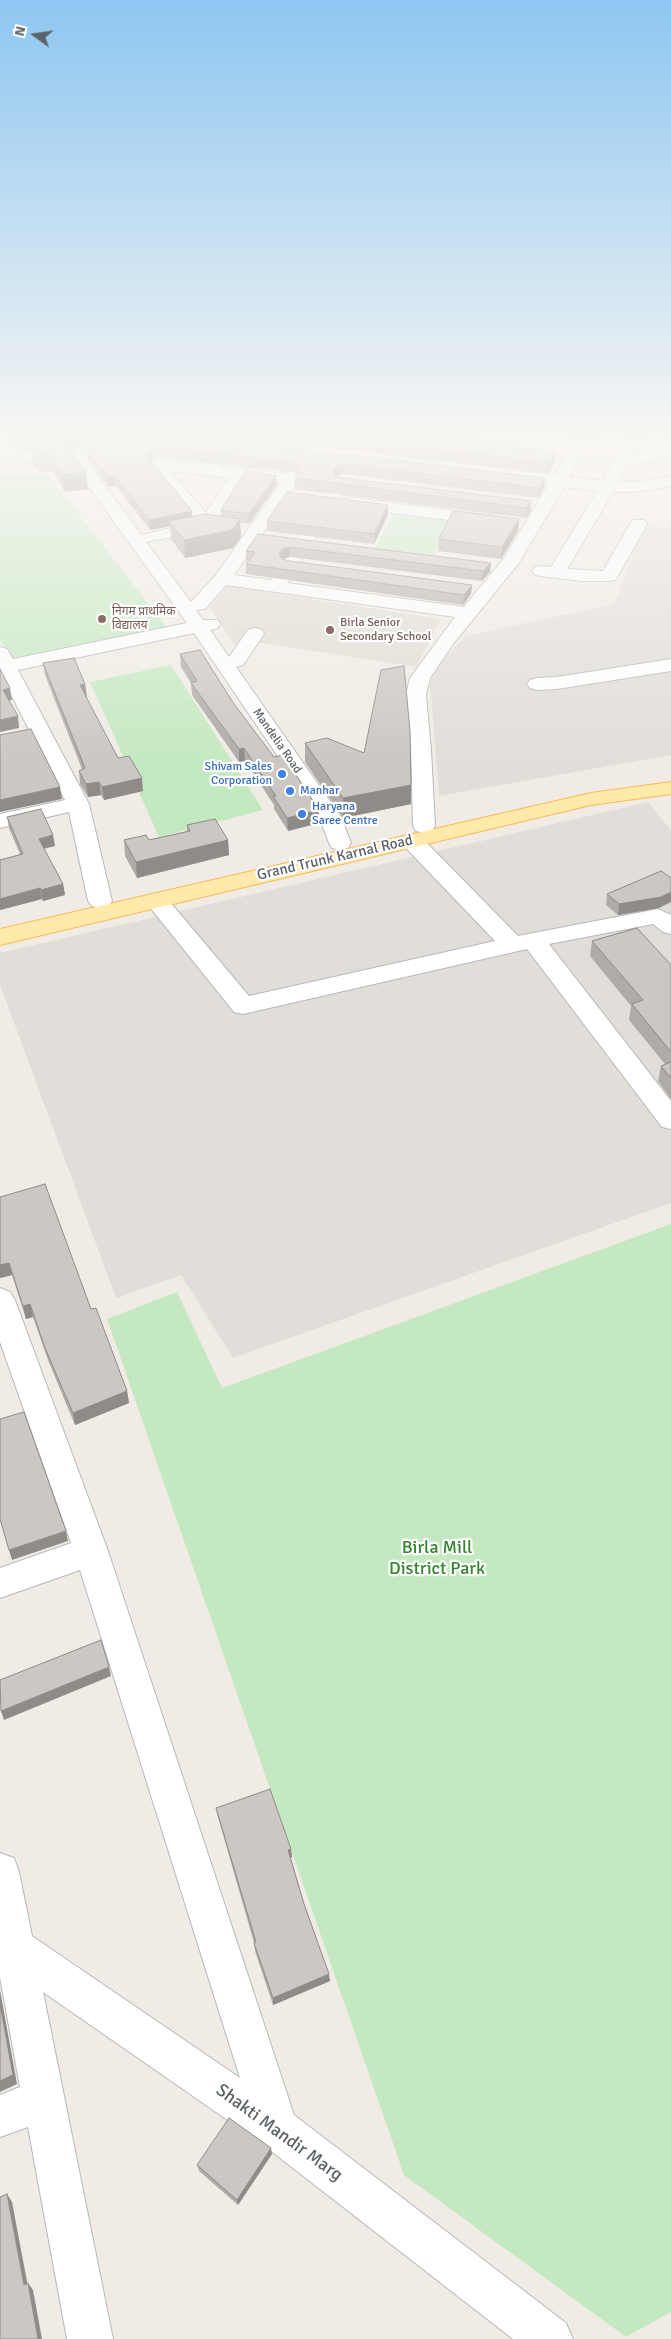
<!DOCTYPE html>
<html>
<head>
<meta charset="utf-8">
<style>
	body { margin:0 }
	#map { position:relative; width:671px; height:2339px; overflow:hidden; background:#f0ece5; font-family:Signika,sans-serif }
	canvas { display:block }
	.north { position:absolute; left:10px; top:10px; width:50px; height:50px; -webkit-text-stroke:4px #fff; paint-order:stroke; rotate:284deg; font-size:14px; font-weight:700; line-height:20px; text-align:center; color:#5d6266 }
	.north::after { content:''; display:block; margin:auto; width:18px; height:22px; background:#5d6266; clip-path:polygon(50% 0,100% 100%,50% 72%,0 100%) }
</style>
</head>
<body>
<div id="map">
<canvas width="671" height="2339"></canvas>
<div class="north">N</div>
</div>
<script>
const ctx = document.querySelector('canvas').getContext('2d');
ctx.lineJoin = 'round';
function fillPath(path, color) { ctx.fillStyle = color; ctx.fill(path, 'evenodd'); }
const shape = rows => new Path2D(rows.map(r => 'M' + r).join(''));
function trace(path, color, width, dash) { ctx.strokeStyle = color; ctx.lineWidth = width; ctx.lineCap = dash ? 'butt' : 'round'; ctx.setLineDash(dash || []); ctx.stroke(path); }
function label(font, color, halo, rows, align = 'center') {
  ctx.font = font + ' Signika,"Noto Sans Devanagari",sans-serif'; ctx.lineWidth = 4.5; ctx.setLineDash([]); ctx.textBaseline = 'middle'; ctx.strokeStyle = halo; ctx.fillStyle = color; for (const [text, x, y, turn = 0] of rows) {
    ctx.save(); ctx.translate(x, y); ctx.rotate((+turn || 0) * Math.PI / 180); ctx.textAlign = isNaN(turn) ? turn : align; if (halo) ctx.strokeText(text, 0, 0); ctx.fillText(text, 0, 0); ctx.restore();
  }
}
fillPath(shape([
	[645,525,671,528,671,755,439,796,430,682,439,664,465,636,614,604],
	[648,802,671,830,671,1203,233,1358,181,1275,116,1298,0,985,0,953]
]), '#e1ded9');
fillPath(shape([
	[227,586,441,619,416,667,256,642,243,660,210,607]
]), '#e0dbd3');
fillPath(shape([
	[0,473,49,476,168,629,13,661,0,640],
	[395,512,451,519,433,555,375,548],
	[171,665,263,810,159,837,90,682],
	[671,1224,671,2312,626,2337,404,2175,107,1319,177,1292,222,1388]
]), '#c4e9c0');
const minor = shape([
	[115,437,136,437,112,452,85,458,141,535,196,522,150,467,148,464,150,461,156,459,204,465,225,437,241,437,220,467,286,474,312,437,328,437,234,575,271,580,352,456,358,454,364,456,366,459,287,583,464,607,504,558,548,485,503,478,501,475,503,472,509,470,554,475,577,437,593,437,569,477,603,481,626,437,642,437,633,455,671,448,671,458,627,466,619,482,635,482,671,476,671,486,635,492,613,492,567,569,603,571,632,520,644,520,647,524,618,576,615,580,609,581,582,581,541,576,535,575,532,571,535,567,541,566,551,567,597,491,564,487,518,564,453,644,430,678,426,695,431,750,435,826,432,831,424,833,416,831,413,826,411,750,406,695,410,678,455,617,226,585,205,609,196,610,203,620,218,620,220,624,218,628,210,630,229,657,248,630,255,628,262,630,264,634,243,665,236,667,341,817,351,843,348,848,340,850,332,848,329,843,319,817,194,633,18,670,89,804,112,901,108,906,100,908,92,906,88,901,69,812,0,828,0,814,65,800,0,673,0,647,7,649,13,659,187,623,71,462,37,464,0,457,0,447,37,454,66,453,101,445,115,437],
	[170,471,229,478,206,513,170,471],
	[245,479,280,484,216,575,191,602,146,542,207,530,224,533,230,532,233,528,230,524,218,522,245,479],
	[352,498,488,515,494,516,497,520,494,524,488,525,346,507,344,503,346,499,352,498],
	[671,659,671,671,557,689,537,690,530,688,527,684,530,680,537,678,557,677,671,659],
	[412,834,420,836,518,936,658,909,671,915,671,934,663,932,653,924,549,944,671,1101,671,1129,662,1127,527,949,243,1014,234,1012,144,900,148,895,156,893,164,895,249,996,495,941,404,846,401,841,404,836,412,834],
	[0,1288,10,1292,15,1300,108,1551,294,2115,566,2323,573,2339,513,2339,262,2144,43,1992,113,2339,67,2339,28,2127,0,2137,0,2095,20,2087,0,1977,0,1853,14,1858,19,1872,32,1936,240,2078,80,1570,0,1598,0,1568,71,1543,0,1342,0,1288]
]);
const major = shape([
	[671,782,671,794,591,805,0,945,0,929,591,793,671,782]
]);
trace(minor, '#b5b8bc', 2);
trace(major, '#faba54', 2);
fillPath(minor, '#fff');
fillPath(major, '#ffe9ab');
fillPath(shape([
	[9,437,111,437,100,443,70,450,88,489,64,492,54,472,39,472,33,465,31,451,18,448,9,439],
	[231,437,396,437,413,439,476,443,556,452,555,461,548,473],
	[112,444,545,478,544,488,538,498,343,474,337,475,336,476,343,478,531,501,530,512,526,518,295,489,295,478,299,474,298,473,156,457,149,460,192,511,192,517,221,516,221,510,277,485,249,524,240,523,241,537,233,548,185,558,171,539,170,526,150,530,116,486,108,487,88,459,87,449],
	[388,515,374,544,267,531,267,521],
	[519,519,518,531,501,559,438,551,439,539],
	[258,534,490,572,482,581,290,557,282,559,290,561,472,585,471,594,463,605,246,574,246,564,248,561,246,561,246,551],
	[180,654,234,704,319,823,288,831,274,809,274,805,245,761,239,762,192,695,191,683,181,667],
	[43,663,85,684,87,697,86,697,118,758,143,791,104,800,101,795,88,797,80,784,79,771,82,769,45,675],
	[305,743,411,804,343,818,305,762],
	[7,817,55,846,44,849,63,884,65,895,43,901,42,899,0,910,0,860,20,854,9,828],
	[187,825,228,840,229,855,137,878,125,856,124,840,149,840,187,831],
	[607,894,659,908,618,915,606,905],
	[592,941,671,965,671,1099,658,1081,661,1066,665,1064,629,1020,631,1006,590,956],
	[0,1197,91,1309,127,1391,129,1403,75,1425,48,1360,33,1317,26,1319,12,1275,0,1278],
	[216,1808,291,1849,292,1857,291,1858,304,1904,330,1981,273,2005,255,1951,254,1943,218,1817],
	[272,2154,238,2205,199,2171,197,2165]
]), '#afaba7');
fillPath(shape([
	[82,437,111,437,100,443,66,451,65,441],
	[475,437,478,437,473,453,473,443],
	[155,447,156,457,148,460,146,455,147,451],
	[556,452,555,461,548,473,549,463],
	[343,464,343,474,337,475,333,480,333,470,337,465],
	[86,472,88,489,64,492,62,474],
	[115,476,116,486,108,487,107,477],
	[276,476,277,485,249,524,249,514],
	[545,478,544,488,538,498,539,488],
	[531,501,530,512,526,518,527,508],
	[388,505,388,515,374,544,374,534],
	[192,511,193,521,169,521,170,526,150,530,149,520],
	[240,519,241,537,233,548,185,558,184,540],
	[519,519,518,531,501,559,502,547],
	[290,547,290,557,282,559,279,564,279,554,282,549],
	[491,563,490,572,482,581,483,571],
	[472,585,471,594,463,605,464,595],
	[85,684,87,697,82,698,80,685],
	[10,688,12,700,5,701,3,690],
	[18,716,19,728,0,732,0,720],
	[244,748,245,761,239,762,239,749],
	[142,778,143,791,104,800,102,787],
	[99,782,101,795,88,797,86,784],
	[411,785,411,804,343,818,343,798],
	[60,787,62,799,0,812,0,800],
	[319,810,319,823,288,831,287,818],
	[53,835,55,846,40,849,39,839],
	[228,840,229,855,137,878,136,862],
	[63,884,65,895,43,901,41,890],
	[40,888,42,899,0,910,0,899],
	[671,892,671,902,659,908,618,915,619,904],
	[9,1263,12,1275,0,1278,0,1265],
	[30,1304,33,1317,26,1319,23,1306],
	[127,1391,129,1403,75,1425,73,1413],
	[66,1531,68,1541,12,1560,9,1550],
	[109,1667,111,1676,4,1720,1,1711],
	[291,1849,292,1857,289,1858,288,1850],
	[329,1974,330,1981,273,2005,273,1998],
	[0,1990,17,2084,0,2092],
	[271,2148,272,2154,238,2205,237,2200],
	[7,2194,12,2202,29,2292,24,2285],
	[28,2283,33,2290,42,2339,38,2339]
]), '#8e8b88');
const building = shape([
	[15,437,82,437,65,441,36,442,17,439,15,437],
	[122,437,193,437,545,478,539,488,343,464,337,465,333,470,335,476,343,478,531,501,527,508,295,478,301,470,298,463,155,447,147,451,146,455,192,511,149,520,115,476,107,477,87,449,112,444,122,437],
	[318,437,396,437,413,439,414,437,475,437,473,443,556,452,549,463,318,437],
	[68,447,86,472,62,474,51,455,37,455,31,448,68,447],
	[246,471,276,476,249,514,221,510,246,471],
	[287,492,388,505,374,534,267,521,287,492],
	[453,511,519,519,502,547,439,539,453,511],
	[206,514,240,519,232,530,184,540,169,521,206,514],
	[258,534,491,563,483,571,290,547,282,549,279,554,282,559,290,561,472,585,464,595,246,564,255,552,246,551,258,534],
	[200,650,234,704,274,757,283,755,319,810,287,818,273,796,276,796,244,748,239,749,191,683,197,681,180,654,200,650],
	[74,658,85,684,80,685,118,758,129,756,142,778,102,787,99,782,86,784,79,771,85,768,43,663,74,658],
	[404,666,410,731,411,785,343,798,305,743,327,738,364,753,381,670,404,666],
	[0,669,10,688,3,690,18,716,0,720,0,669],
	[31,729,60,787,0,800,0,735,31,729],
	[41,809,53,835,39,839,63,884,41,890,40,888,0,899,0,860,23,854,7,817,41,809],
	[215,819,228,840,136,862,124,840,146,835,149,840,190,831,187,825,215,819],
	[661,871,671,878,671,892,661,897,619,904,607,894,661,871],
	[637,928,671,965,671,1052,632,1004,643,1000,592,941,637,928],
	[671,1062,671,1078,661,1066,671,1062],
	[45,1184,91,1309,96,1308,127,1391,73,1413,45,1348,30,1304,23,1306,9,1263,0,1265,0,1197,45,1184],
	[24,1412,66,1531,9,1550,0,1519,0,1419,24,1412],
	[101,1640,109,1667,1,1711,0,1680,101,1640],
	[270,1789,291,1849,288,1850,304,1904,329,1974,273,1998,254,1943,256,1942,216,1808,270,1789],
	[0,2004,13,2075,0,2081,0,2004],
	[229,2118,271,2148,237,2200,197,2165,229,2118],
	[7,2194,24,2285,28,2283,38,2339,0,2339,0,2197,7,2194]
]);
fillPath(building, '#cbc7c2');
trace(building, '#8e8b88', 1);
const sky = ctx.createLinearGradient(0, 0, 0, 765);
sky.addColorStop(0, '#8dc6f1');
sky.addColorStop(0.57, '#f8f6f3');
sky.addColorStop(1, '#f8f6f300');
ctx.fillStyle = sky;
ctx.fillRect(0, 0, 671, 765);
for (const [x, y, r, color] of [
	[102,619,5,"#8d6e63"],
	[330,630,5,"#8d6e63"],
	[282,774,5,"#3f7fe0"],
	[290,791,5,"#3f7fe0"],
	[302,814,5,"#3f7fe0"]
]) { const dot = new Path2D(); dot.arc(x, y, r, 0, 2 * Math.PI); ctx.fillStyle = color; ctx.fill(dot); trace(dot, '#fff', 2); }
label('12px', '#785e54', '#fff', [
	["निगम प्राथमिक",112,612],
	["विद्यालय",112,626],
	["Birla Senior",340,623],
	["Secondary School",340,637]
], 'left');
label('12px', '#5d6266', '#fff', [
	["Mandelia Road",277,741,55]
]);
label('12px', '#366cbe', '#fff', [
	["Shivam Sales",272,767,"right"],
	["Corporation",272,781,"right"],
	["Manhar",300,791],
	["Haryana",312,807],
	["Saree Centre",312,821]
], 'left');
label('15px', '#5d6266', '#fff', [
	["Grand Trunk Karnal Road",335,858,-13]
]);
label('18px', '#33832f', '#fff', [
	["Birla Mill",437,1548],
	["District Park",437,1569]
]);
label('18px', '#5d6266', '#fff', [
	["Shakti Mandir Marg",279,2133,36]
]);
</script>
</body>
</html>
